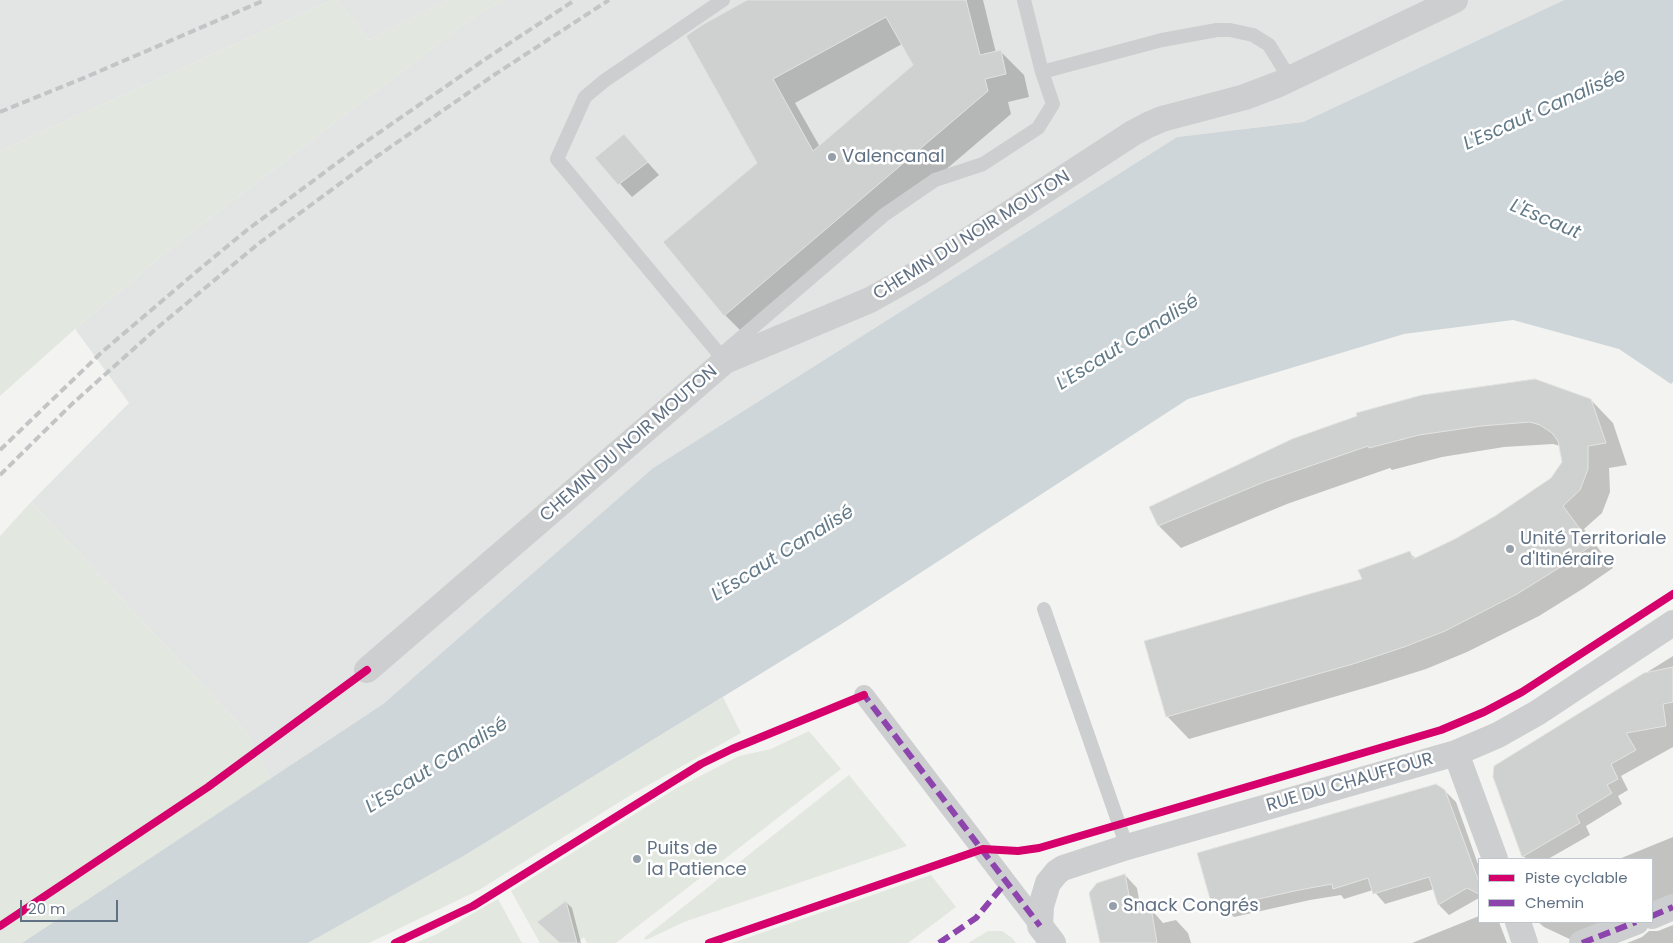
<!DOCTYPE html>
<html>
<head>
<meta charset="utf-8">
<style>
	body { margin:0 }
	#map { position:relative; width:1673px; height:943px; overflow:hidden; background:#f3f4f1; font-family:Poppins,sans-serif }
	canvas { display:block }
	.legend { position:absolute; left:1478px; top:858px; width:175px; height:65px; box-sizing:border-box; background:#fff; border:1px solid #c0c6ce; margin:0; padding:6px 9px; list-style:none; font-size:15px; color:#617184 }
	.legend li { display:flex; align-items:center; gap:10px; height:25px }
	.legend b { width:25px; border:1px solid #c0c6ce }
	.scale { position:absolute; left:20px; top:900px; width:98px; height:22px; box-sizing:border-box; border:2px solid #617184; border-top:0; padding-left:6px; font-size:15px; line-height:18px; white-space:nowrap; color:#617184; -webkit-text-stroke:4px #fff; paint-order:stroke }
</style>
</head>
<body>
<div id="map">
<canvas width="1673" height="943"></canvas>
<ul class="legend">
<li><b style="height:6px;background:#d6006c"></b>Piste cyclable</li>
<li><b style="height:6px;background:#8e44ad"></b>Chemin</li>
</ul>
<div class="scale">20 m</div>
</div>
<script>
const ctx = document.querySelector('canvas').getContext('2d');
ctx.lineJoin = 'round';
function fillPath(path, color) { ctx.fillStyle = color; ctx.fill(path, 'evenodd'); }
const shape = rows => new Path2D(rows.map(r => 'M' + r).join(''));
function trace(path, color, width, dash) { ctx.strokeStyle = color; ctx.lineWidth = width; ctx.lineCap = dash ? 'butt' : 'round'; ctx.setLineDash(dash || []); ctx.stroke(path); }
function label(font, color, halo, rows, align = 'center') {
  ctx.font = font + ' Poppins,sans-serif'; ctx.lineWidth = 5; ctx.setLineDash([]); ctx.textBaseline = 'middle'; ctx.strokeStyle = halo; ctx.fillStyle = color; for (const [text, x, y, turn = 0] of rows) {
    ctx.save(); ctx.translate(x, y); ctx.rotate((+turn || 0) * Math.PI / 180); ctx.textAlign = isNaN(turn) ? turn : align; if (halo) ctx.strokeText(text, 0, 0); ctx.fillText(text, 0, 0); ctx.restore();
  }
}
fillPath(shape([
	[0,0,332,0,0,151],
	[337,0,449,0,369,40],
	[503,0,1564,0,1303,122,1177,137,653,468,383,704,270,779,248,734,31,502,129,403,75,329,171,248,469,20]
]), '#e3e5e4');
fillPath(shape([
	[332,0,337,0,369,40,449,0,503,0,469,20,171,248,75,329,0,396,0,151],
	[31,502,248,734,270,779,22,943,0,943,0,536],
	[723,697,741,733,629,796,479,890,369,943,308,943,462,857],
	[809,731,841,769,616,943,587,943,584,937,577,943,540,943,511,891,675,789,739,756,771,749],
	[849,775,907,846,684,922,646,940,644,938],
	[931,875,956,907,908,943,732,943],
	[498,899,522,943,415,943,437,934],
	[988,931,1002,931,1012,938,1016,943,968,943]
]), '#e2e7df');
fillPath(shape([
	[1564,0,1673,0,1673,382,1671,384,1619,349,1513,320,1404,334,1188,399,840,625,462,857,308,943,22,943,383,704,653,468,1177,137,1303,122]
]), '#cfd6d9');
fillPath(shape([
	[750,0,983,0,996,53,1001,52,1024,75,1029,97,1008,102,1011,114,748,338,725,315,665,243,758,164],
	[902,44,915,66,820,147,795,103],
	[624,136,659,175,632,197,597,158],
	[1591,400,1613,423,1627,465,1609,468,1610,492,1602,513,1584,529,1613,568,1584,588,1539,616,1467,652,1426,669,1375,685,1189,739,1167,716,1363,580,1410,553,1416,559,1456,540,1496,517,1552,479,1564,463,1560,446,1553,444,1504,447,1442,457,1392,470,1390,468,1287,504,1181,548,1159,526,1292,440],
	[1673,656,1673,747,1621,776,1628,790,1618,796,1622,804,1586,826,1590,835,1548,859,1527,859,1523,856,1495,767],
	[1445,791,1456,802,1479,867,1479,898,1449,915,1439,905,1434,889,1385,904,1373,890,1344,899,1341,895,1310,900,1234,917,1231,914,1224,916,1213,906,1198,854],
	[1673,837,1673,904,1652,915,1652,859,1619,859],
	[1125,875,1137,888,1141,910,1150,908,1163,923,1176,920,1188,933,1191,943,1101,943],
	[566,902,572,908,581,943,561,943],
	[1479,916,1479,922,1499,922,1507,943,1412,943],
	[1538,922,1630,922,1578,943,1544,927],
	[1673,925,1673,943,1627,943,1642,937,1649,931,1658,931]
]), '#0003');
const building = shape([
	[747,0,966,0,980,55,1001,50,1006,74,985,79,988,91,724,316,663,242,757,163,686,36,702,25,747,0],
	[886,17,913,65,813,151,773,79,886,17],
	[624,134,648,162,618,185,595,158,624,134],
	[1535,379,1591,399,1606,443,1588,446,1588,469,1580,490,1563,506,1592,545,1562,566,1517,594,1445,631,1404,647,1353,664,1166,717,1144,641,1362,579,1358,570,1410,551,1413,559,1455,539,1495,516,1551,478,1562,462,1558,441,1552,433,1540,425,1530,422,1481,426,1419,435,1369,448,1368,446,1264,482,1158,526,1149,507,1292,439,1357,416,1356,413,1422,395,1535,379],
	[1673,667,1673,702,1663,704,1666,726,1626,733,1636,750,1611,764,1618,779,1607,785,1612,793,1576,815,1580,823,1522,857,1493,777,1494,766,1644,673,1673,667],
	[1436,784,1445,790,1479,882,1479,894,1467,888,1438,905,1429,877,1373,894,1368,878,1333,889,1332,884,1299,890,1222,907,1221,904,1212,906,1197,853,1436,784],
	[1125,874,1132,911,1151,907,1157,943,1100,943,1089,893,1097,883,1125,874],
	[566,901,577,943,560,943,537,922,566,901]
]);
fillPath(building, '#cfd1d1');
trace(building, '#e2e3e1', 1);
trace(shape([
	[723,0,604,81,585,97,557,159,725,361],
	[1024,0,1042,72,1162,40,1217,30,1230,30,1253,35,1269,45,1290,79],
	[722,354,884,215,935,180,983,164,1038,128,1053,104,1042,72],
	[1044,609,1127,847]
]), '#cdcecf', 14);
trace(shape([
	[864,695,1040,926]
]), '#cdcecf', 20);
trace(shape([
	[367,670,725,361,870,300,918,273,1133,133,1148,125,1162,119,1245,97,1279,84,1455,0],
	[1456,753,1495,859],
	[1652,916,1673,907],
	[1518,922,1525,943],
	[1053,943,1040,926,1041,906,1048,883,1057,872,1063,868,1127,847,1456,753,1498,735,1537,713,1673,623],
	[1582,943,1636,922]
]), '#cdcecf', 26);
trace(shape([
	[0,112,86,77,265,0],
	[0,450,102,352,196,272,247,230,364,143,484,60,575,0],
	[0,475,72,404,157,328,258,244,376,157,494,75,609,0]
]), '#c3c4c5', 4, [8, 4]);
trace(shape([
	[860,696,864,695,1040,926],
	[1652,916,1673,907],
	[939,943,976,918,1007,881],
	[1582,943,1636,922]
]), '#8e44ad', 6, [12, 6]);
trace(shape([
	[0,926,208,787,367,670],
	[395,943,473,906,701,764,732,749,864,695],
	[709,943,983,849,1018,851,1039,848,1441,730,1484,712,1522,692,1673,594]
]), '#d6006c', 8);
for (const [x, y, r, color] of [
	[832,157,5,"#949faa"],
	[1510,549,5,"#949faa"],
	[637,859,5,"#949faa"],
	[1113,906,5,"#949faa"]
]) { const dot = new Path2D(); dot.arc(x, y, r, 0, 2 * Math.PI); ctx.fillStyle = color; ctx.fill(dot); trace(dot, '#fff', 2); }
label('18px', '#617184', '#fff', [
	["Valencanal",842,157],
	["Unité Territoriale",1520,539],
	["d'Itinéraire",1520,560],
	["Puits de",647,849],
	["la Patience",647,870],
	["Snack Congrés",1123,906]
], 'left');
label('18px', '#617184', '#fff', [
	["CHEMIN DU NOIR MOUTON",972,236,-32],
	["CHEMIN DU NOIR MOUTON",629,444,-41],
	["RUE DU CHAUFFOUR",1350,783,-16]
]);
label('italic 19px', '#627a88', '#fff', [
	["L'Escaut Canalisée",1545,110,-24],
	["L'Escaut",1545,220,23],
	["L'Escaut Canalisé",1128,343,-32],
	["L'Escaut Canalisé",783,554,-32],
	["L'Escaut Canalisé",437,766,-32]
]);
</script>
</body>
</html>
